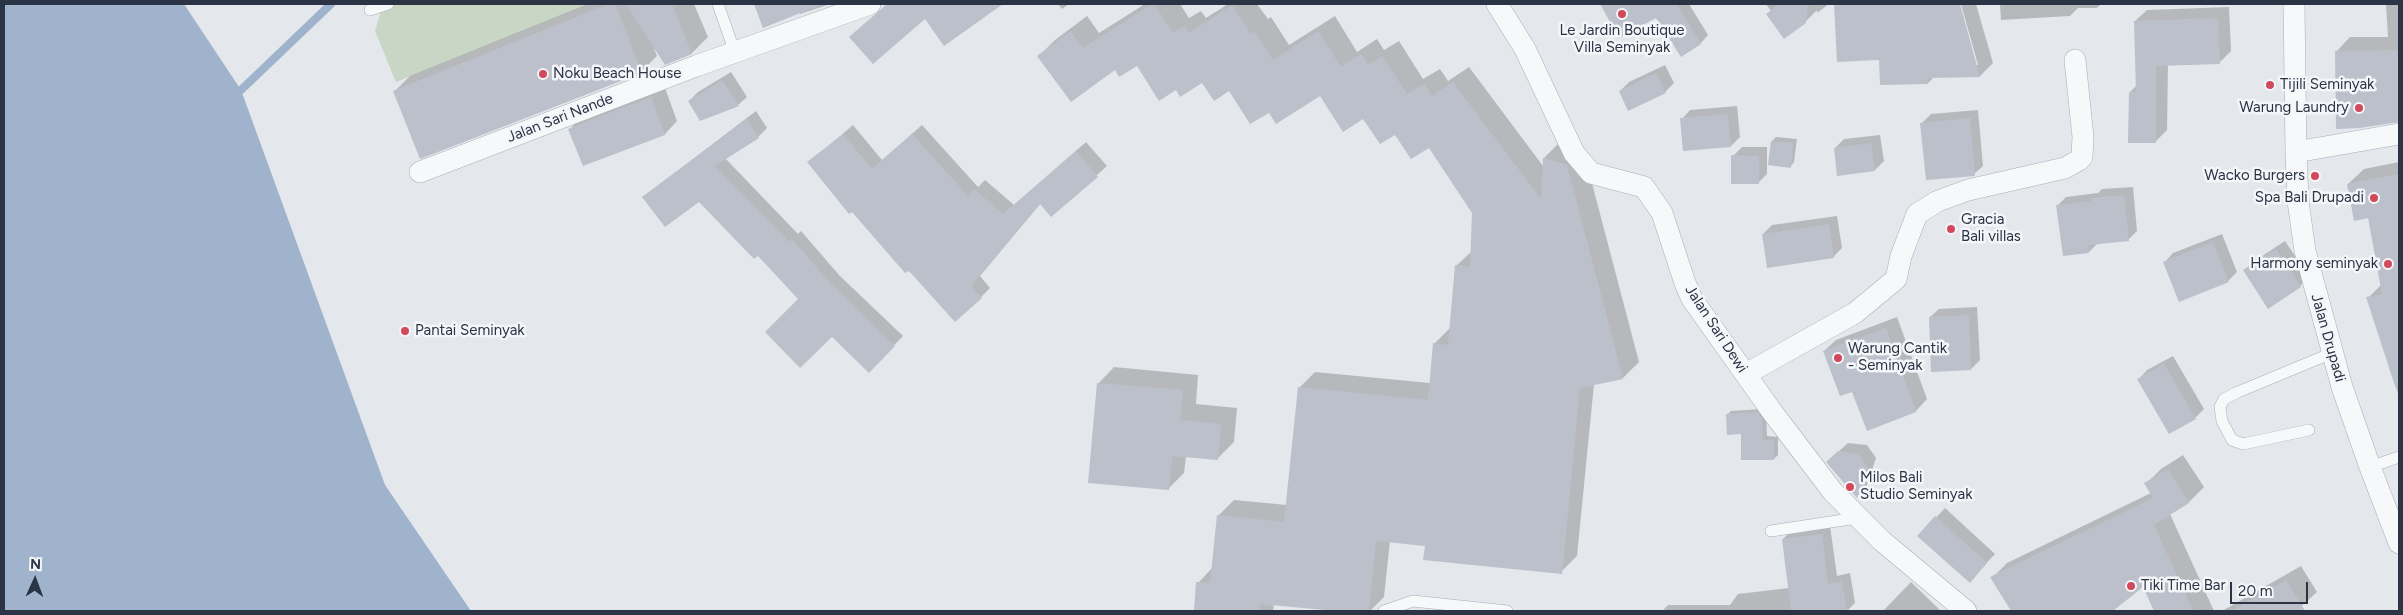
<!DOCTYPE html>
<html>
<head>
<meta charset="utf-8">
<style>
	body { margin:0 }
	#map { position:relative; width:2403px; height:615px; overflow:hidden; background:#e4e7ec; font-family:Figtree,sans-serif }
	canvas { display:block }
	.frame { position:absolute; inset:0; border:5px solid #2b3445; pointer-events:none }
	.north { position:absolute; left:10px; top:555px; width:50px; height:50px; -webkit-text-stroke:4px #f4f6f9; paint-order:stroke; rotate:2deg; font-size:14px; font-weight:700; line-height:20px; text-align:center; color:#2b3445 }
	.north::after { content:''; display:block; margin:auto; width:18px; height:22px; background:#2b3445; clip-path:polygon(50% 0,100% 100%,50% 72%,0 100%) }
	.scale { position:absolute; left:2230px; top:582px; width:78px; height:22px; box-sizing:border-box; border:2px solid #2b3445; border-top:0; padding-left:6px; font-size:15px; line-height:18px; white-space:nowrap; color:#2b3445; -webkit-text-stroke:4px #f4f6f9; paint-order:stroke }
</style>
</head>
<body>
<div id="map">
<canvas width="2403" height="615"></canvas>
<div class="frame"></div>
<div class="north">N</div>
<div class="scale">20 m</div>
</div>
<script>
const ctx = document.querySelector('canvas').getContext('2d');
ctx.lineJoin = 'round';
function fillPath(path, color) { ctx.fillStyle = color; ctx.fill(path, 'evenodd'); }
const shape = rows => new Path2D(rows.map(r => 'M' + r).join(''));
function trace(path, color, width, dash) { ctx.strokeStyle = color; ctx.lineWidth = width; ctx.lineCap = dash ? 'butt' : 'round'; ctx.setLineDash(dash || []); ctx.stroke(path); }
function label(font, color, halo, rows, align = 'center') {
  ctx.font = font + ' Figtree,sans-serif'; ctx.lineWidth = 5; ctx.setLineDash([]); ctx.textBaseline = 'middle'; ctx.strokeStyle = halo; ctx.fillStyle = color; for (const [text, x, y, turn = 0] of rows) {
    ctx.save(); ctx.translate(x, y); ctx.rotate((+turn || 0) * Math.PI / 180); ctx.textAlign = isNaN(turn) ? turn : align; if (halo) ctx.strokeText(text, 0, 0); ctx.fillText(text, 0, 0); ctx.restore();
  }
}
fillPath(shape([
	[383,4,589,4,396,82,375,31]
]), '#c9d6c5');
fillPath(shape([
	[4,4,184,4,241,90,385,485,471,611,4,611]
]), '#9fb4cc');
fillPath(shape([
	[588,4,694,4,708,37,692,53,665,63,654,48,657,56,641,72,394,92,410,76],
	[756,4,830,4,800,14,798,12,763,26],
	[931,4,1001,4,944,44,922,13],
	[1058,4,1069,4,1062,9],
	[1145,4,1180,4,1189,18,1201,11,1206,18,1228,4,1257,4,1268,19,1271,17,1289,45,1335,16,1357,52,1377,39,1384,50,1399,41,1423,79,1440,69,1448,81,1469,67,1543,166,1544,158,1560,142,1583,149,1639,362,1623,378,1594,384,1577,556,1561,572,1426,545,1390,541,1384,597,1370,611,1274,604,1273,611,1195,611,1198,583,1213,567,1218,516,1234,500,1287,505,1299,388,1315,372,1430,383,1434,344,1450,328,1456,266,1472,251,1474,213,1429,146,1395,133,1320,94,1269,111,1229,89,1203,82,1176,89,1137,65,1115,68,1039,56,1055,40,1087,16,1099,33],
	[1601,4,1689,4,1708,35,1701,43,1656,16,1619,37],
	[1766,4,1829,4,1817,13,1817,10,1805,22,1771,11],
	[1835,4,1958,4,1976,65,1978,65,1961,4,1976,4,1993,63,1980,76,1934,77,1928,83,1881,59,1839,61],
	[2000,4,2101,4,2097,8,2078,8,2070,16,2001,20],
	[2386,4,2399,4,2399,121,2360,127,2336,52,2350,37,2388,37],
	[2229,7,2231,51,2219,63,2168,64,2167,130,2155,142,2130,92,2137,85,2135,21,2147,10],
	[1665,65,1674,83,1665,92,1620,91,1629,82],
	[731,72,747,97,738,105,689,101,698,92],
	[664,85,677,121,665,134,583,165,570,129,582,116],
	[1737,106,1740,137,1731,146,1682,119,1690,110],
	[1978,110,1983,166,1974,174,1922,123,1931,114],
	[756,111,767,128,758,137,725,158,798,234,801,231,840,276,903,336,869,371,758,254,699,200,643,197],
	[853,125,882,160,922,125,978,187,985,180,1014,205,1086,142,1107,166,1052,215,1041,203,980,276,990,288,981,297,809,163],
	[1880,135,1884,161,1875,170,1835,148,1844,139],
	[1776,137,1797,139,1794,162,1790,167,1772,141],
	[1742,147,1767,147,1767,174,1758,183,1733,156],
	[2399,162,2399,397,2368,298,2382,284,2369,217,2348,184,2364,169],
	[2133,187,2137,231,2128,240,2098,243,2089,252,2057,206,2066,197,2098,193,2102,189],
	[1837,216,1842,248,1833,257,1763,234,1772,225],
	[2222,234,2237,272,2228,281,2165,262,2173,253],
	[2285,241,2309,277,2300,286,2244,271,2253,262],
	[1977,307,1980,360,1971,369,1930,317,1939,309],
	[1897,317,1927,399,1916,411,1867,429,1853,390,1824,351,1836,340],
	[2173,356,2204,409,2195,418,2139,379,2147,370],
	[1114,367,1198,375,1196,404,1237,408,1234,442,1218,458,1186,456,1184,473,1168,489,1098,384],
	[1762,409,1766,414,1767,436,1778,437,1778,455,1774,459,1743,433,1727,415,1731,411],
	[1848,443,1867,445,1876,458,1866,488,1857,496,1837,453],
	[2183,455,2204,487,2189,502,2170,514,2214,611,2155,611,2143,585,2111,611,2012,611,1992,578,2007,563,2151,493,2146,484,2161,469],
	[1945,508,1995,554,1978,572,1919,536],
	[1830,526,1837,576,1850,573,1855,603,1847,611,1662,611,1668,605,1730,605,1738,594,1789,588,1783,539,1792,530],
	[2301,566,2317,592,2296,611,2222,611],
	[1911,582,1941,611,1883,611]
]), '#0003');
trace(shape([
	[241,90,331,4]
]), '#9fb4cc', 8);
fillPath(shape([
	[609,4,615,4,642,73,420,159,393,91],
	[626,4,672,4,692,54,665,65],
	[754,4,820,4,820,5,763,28],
	[887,4,1003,4,944,46,925,19,873,64,849,37],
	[1152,4,1154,4,1173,33,1185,26,1189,33,1232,5,1251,34,1255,32,1273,60,1318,31,1341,67,1361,54,1368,65,1382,56,1407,94,1424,84,1432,96,1453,82,1541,199,1543,158,1567,165,1623,379,1580,388,1562,574,1423,560,1425,546,1376,541,1369,611,1335,611,1260,604,1259,611,1194,611,1196,582,1210,583,1217,515,1284,522,1298,387,1428,400,1433,343,1448,345,1455,265,1470,267,1472,213,1429,148,1411,159,1395,135,1380,144,1363,119,1343,132,1320,96,1276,124,1269,113,1250,124,1229,91,1214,101,1202,83,1180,97,1176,90,1159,101,1137,66,1119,77,1115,70,1071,102,1037,56,1071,31,1083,48],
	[1600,4,1678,4,1677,5,1701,44,1681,57,1656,18,1619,38],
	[1780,4,1808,4,1806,23,1784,39,1766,14],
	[1834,4,1960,4,1980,77,1928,78,1928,84,1880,85,1879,60,1837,62],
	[2218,18,2220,64,2156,66,2156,143,2128,143,2129,92,2136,92,2134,21],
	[2399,50,2399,122,2360,128,2336,129,2335,51],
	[1656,73,1666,93,1628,111,1619,91],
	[722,80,739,106,700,121,688,101],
	[651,97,665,135,583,166,568,129],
	[1728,114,1731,147,1683,151,1680,118],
	[1970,118,1975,176,1926,180,1920,123],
	[747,119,759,138,715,166,789,242,792,239,831,284,895,346,869,373,832,337,800,368,765,332,798,299,758,256,754,259,699,202,665,227,642,197],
	[843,134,872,169,912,134,968,196,974,189,1003,214,1076,151,1098,177,1051,217,1040,204,971,286,982,298,955,322,909,271,905,273,852,212,849,214,807,162],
	[1771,141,1793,143,1791,168,1768,165],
	[1871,143,1875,171,1837,176,1834,148],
	[1731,155,1759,156,1759,184,1731,184],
	[2399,174,2399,386,2395,386,2366,297,2382,294,2368,218,2354,221,2347,184],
	[2124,195,2129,241,2088,245,2089,253,2063,256,2056,205,2092,201,2091,198],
	[1829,224,1834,258,1767,268,1762,234],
	[2213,242,2229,282,2179,302,2163,262],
	[2276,249,2301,287,2268,309,2243,270],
	[1969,315,1971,370,1931,372,1929,317],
	[1886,328,1916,412,1867,431,1852,392,1840,396,1823,351],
	[2164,364,2196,419,2169,434,2137,379],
	[1097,383,1183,390,1180,420,1221,424,1218,460,1172,456,1169,490,1088,483],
	[1757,412,1762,419,1763,440,1774,440,1774,460,1741,460,1741,434,1727,435,1726,414],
	[1838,451,1858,454,1868,467,1857,498,1826,462],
	[2168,469,2189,503,2154,525,2193,611,2154,611,2143,587,2113,611,2011,611,1990,577,2153,498,2144,483],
	[1935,516,1987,563,1970,583,1917,536],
	[1822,534,1828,584,1842,581,1847,611,1791,611,1782,539],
	[2286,580,2305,611,2231,611]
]), '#bbc0ca');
const lane = shape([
	[718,4,735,53],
	[370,10,388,4],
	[2309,430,2243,444,2232,440,2222,421,2220,407,2224,399,2238,392,2332,353],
	[2370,467,2399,457],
	[1771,531,1857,518],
	[1384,611,1413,601,1507,611]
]);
const street = shape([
	[1497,4,1525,49,1574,153,1591,173,1644,187,1662,213,1685,283,1692,299,1773,413,1833,492,1882,541,1966,611],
	[2294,4,2296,152,2298,201,2305,251,2342,387,2370,467,2399,543],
	[2296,152,2399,134],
	[420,172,696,66,870,4],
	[1746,374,1855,313,1896,279,1901,256,1917,214,1938,201,1968,190,2065,168,2079,160,2082,157,2083,137,2075,60]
]);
trace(lane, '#a9aeb7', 12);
trace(street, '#a9aeb7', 22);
trace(lane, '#f7f8fa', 11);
trace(street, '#f7f8fa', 21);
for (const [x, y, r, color] of [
	[1622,14,5,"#d1495b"],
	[543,74,5,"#d1495b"],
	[2270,85,5,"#d1495b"],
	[2359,108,5,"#d1495b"],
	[2315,176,5,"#d1495b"],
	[2374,198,5,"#d1495b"],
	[1951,229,5,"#d1495b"],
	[2388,264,5,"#d1495b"],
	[405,331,5,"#d1495b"],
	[1838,358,5,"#d1495b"],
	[1850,487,5,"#d1495b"],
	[2131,586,5,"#d1495b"]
]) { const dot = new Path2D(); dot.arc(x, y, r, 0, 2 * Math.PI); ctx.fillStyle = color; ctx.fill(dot); trace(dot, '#f4f6f9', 2); }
label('15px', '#2b3445', '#f4f6f9', [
	["Le Jardin Boutique",1622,31,"center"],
	["Villa Seminyak",1622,48,"center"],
	["Noku Beach House",553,74],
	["Tijili Seminyak",2280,85],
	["Warung Laundry",2349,108,"right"],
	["Wacko Burgers",2305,176,"right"],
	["Spa Bali Drupadi",2364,198,"right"],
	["Gracia",1961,220],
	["Bali villas",1961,237],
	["Harmony seminyak",2378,264,"right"],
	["Pantai Seminyak",415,331],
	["Warung Cantik",1848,349],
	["- Seminyak",1848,366],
	["Milos Bali",1860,478],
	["Studio Seminyak",1860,495],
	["Tiki Time Bar",2141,586]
], 'left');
label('15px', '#2b3445', '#f4f6f9', [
	["Jalan Sari Nande",560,118,-21],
	["Jalan Sari Dewi",1716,329,57],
	["Jalan Drupadi",2328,338,74]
]);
</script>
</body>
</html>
